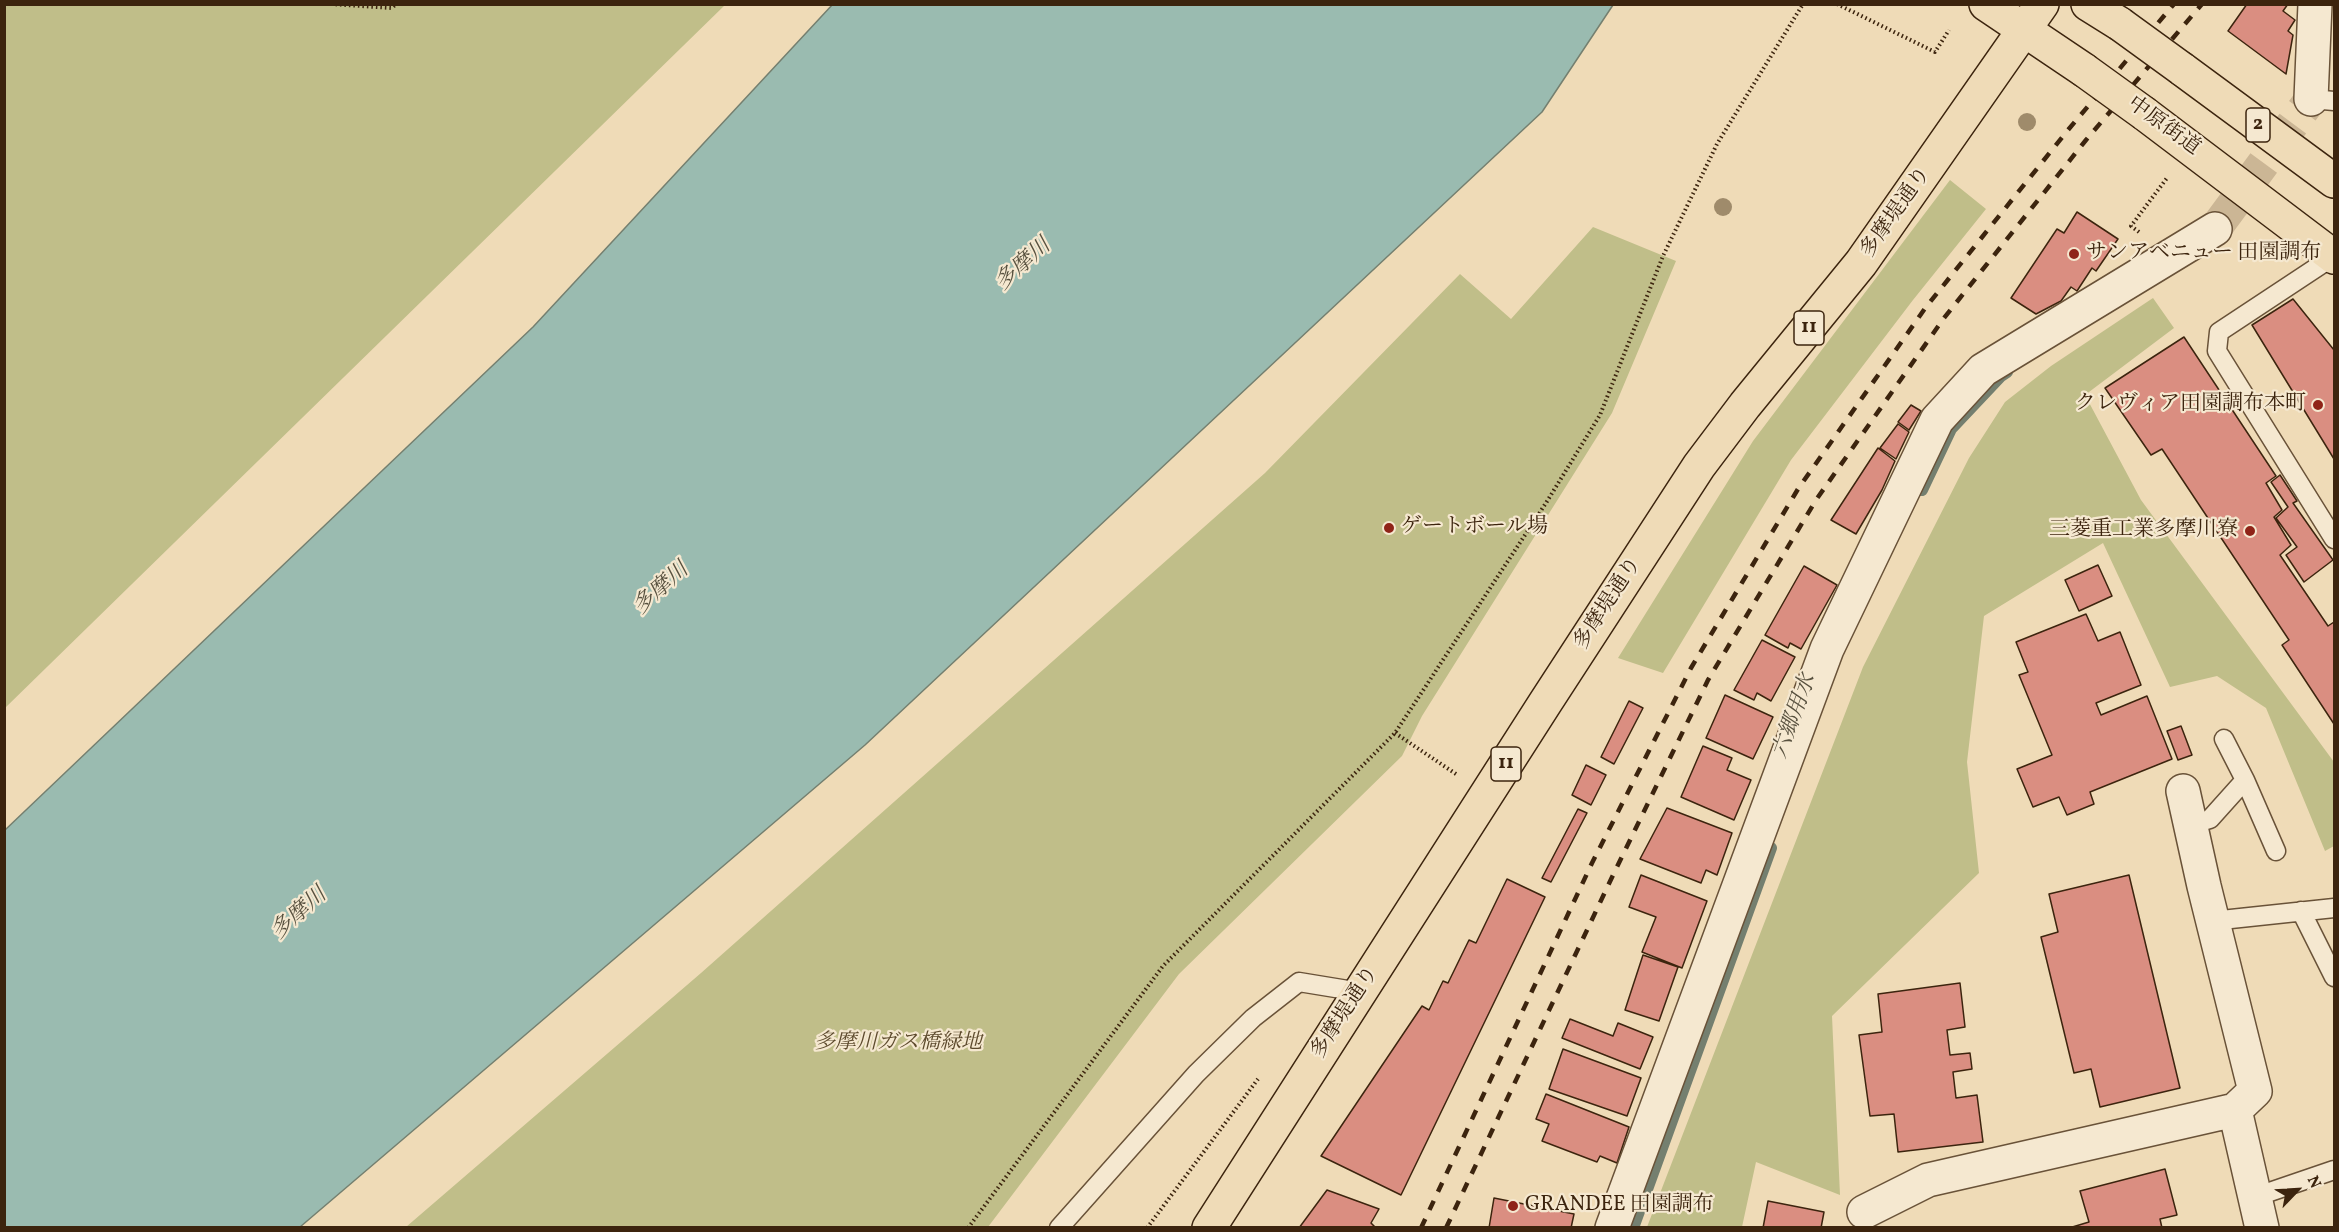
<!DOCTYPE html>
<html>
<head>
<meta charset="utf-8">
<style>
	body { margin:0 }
	#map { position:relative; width:2339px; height:1232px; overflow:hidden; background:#efdbb7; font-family:Vollkorn,serif }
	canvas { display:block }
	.frame { position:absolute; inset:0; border:6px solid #3c240e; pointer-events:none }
	.north { position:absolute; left:2267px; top:1160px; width:60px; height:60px; -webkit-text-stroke:4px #f5e8d0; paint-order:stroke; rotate:65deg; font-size:16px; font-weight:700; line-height:24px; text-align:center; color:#3c240e }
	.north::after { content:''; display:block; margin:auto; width:21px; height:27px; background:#3c240e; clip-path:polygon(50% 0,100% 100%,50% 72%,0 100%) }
</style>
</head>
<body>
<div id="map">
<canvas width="2339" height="1232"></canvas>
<div class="frame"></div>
<div class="north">N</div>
</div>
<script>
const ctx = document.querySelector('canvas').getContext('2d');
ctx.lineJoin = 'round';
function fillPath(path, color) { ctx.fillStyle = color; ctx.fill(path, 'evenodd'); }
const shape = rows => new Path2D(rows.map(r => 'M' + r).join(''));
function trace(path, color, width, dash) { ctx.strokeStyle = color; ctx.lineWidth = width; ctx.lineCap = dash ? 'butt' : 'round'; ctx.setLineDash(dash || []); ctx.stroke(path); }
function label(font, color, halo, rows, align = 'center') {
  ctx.font = font + ' Vollkorn,"Noto Serif JP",serif'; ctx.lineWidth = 4.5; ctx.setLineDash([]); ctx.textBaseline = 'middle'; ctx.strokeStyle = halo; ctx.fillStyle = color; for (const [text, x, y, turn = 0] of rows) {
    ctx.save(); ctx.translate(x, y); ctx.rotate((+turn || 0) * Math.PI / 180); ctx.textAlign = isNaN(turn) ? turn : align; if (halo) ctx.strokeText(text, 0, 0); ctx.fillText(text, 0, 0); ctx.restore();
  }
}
fillPath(shape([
	[5,4,725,4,725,5,5,708],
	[1950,180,1986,209,1913,300,1791,460,1663,673,1618,658,1753,441],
	[1593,227,1676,261,1612,413,1422,716,1402,756,1179,974,988,1227,406,1227,701,973,1265,473,1460,274,1511,319],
	[2153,298,2174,328,2085,395,2141,500,2334,762,2334,846,2325,851,2266,708,2217,676,2170,687,2103,543,1984,616,1967,762,1979,873,1832,1016,1840,1195,1756,1162,1742,1227,1647,1227,1863,667,1969,458,2005,402,2051,366]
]), '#c0be89');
const water = shape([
	[833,4,1613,5,1542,112,865,745,300,1227,5,1227,5,830,533,327,833,4]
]);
fillPath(water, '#9abbb0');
trace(water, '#747f6f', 1.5);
trace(shape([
	[1922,490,1951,429,2001,376,2007,372],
	[1633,1228,1771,848]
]), '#747f6f', 12);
const building = shape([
	[2247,4,2288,4,2283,11,2295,20,2288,31,2293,35,2286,74,2228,31,2247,4],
	[2077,212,2118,239,2096,271,2092,268,2077,291,2071,287,2061,301,2036,314,2011,298,2057,229,2064,233,2077,212],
	[2293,299,2334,350,2334,459,2252,325,2293,299],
	[2184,337,2276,476,2266,483,2282,510,2274,517,2291,545,2280,555,2328,626,2334,622,2334,724,2282,645,2289,640,2162,449,2151,455,2105,388,2184,337],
	[1911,405,1921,411,1909,430,1898,422,1911,405],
	[1898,424,1909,432,1896,459,1880,448,1898,424],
	[1878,448,1895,461,1882,490,1856,534,1831,520,1878,448],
	[2280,475,2297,501,2293,503,2333,560,2304,582,2286,555,2297,547,2276,518,2288,507,2271,482,2280,475],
	[2098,565,2112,596,2079,611,2065,580,2098,565],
	[1804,566,1837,585,1801,649,1790,643,1788,648,1765,635,1804,566],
	[2086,614,2098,641,2120,632,2141,685,2096,703,2101,715,2147,696,2172,759,2090,792,2094,804,2067,815,2059,797,2033,807,2017,769,2052,755,2019,675,2028,672,2016,642,2086,614],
	[1762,640,1795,657,1771,701,1757,693,1754,700,1734,690,1762,640],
	[1725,695,1773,717,1753,759,1706,738,1725,695],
	[1629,701,1643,708,1614,764,1601,757,1629,701],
	[2181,726,2192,755,2178,760,2167,731,2181,726],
	[1703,746,1732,758,1727,770,1751,780,1734,820,1681,797,1703,746],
	[1586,765,1606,775,1591,805,1572,795,1586,765],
	[1667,808,1732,833,1717,875,1706,870,1701,883,1640,859,1667,808],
	[1578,809,1587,813,1551,882,1542,878,1578,809],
	[1641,875,1707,901,1682,968,1642,952,1656,917,1629,907,1641,875],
	[2129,875,2180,1088,2100,1107,2091,1069,2074,1073,2041,937,2058,932,2049,894,2129,875],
	[1507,879,1545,897,1401,1195,1321,1156,1422,1006,1429,1010,1443,981,1448,983,1469,940,1476,943,1507,879],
	[1643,955,1678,967,1659,1021,1625,1010,1643,955],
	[1960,983,1965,1027,1947,1030,1950,1055,1970,1053,1972,1069,1953,1072,1956,1098,1977,1095,1983,1142,1898,1152,1894,1114,1870,1116,1859,1035,1882,1032,1878,994,1960,983],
	[1570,1019,1613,1036,1618,1023,1653,1037,1640,1069,1562,1038,1570,1019],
	[1563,1049,1641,1078,1627,1116,1549,1089,1563,1049],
	[1546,1094,1629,1127,1617,1163,1600,1156,1597,1162,1542,1141,1549,1124,1536,1119,1546,1094],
	[2165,1169,2177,1215,2160,1219,2162,1228,2069,1228,2089,1222,2080,1191,2165,1169],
	[1327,1190,1379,1209,1371,1223,1376,1228,1299,1228,1327,1190],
	[1494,1198,1574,1214,1571,1228,1489,1228,1494,1198],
	[1768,1201,1824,1212,1821,1228,1763,1228,1768,1201]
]);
fillPath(building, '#da8e81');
trace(building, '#3c240e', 1.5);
trace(shape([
	[2215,229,2311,99]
]), '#cbb695', 33, [33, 16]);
const lane = shape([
	[2311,99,2334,101],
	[2334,256,2219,332,2217,351,2334,539],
	[2224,739,2245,780],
	[2190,825,2210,819,2245,780,2276,851],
	[2301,911,2334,977],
	[2212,921,2334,908],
	[2255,1197,2334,1170],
	[1059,1228,1196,1074,1253,1018,1299,982,1360,992]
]);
const street = shape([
	[2311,99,2315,4],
	[2235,1110,2262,1228],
	[1864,1212,1928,1180,2235,1110,2255,1091,2204,886,2183,791],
	[1612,1228,1827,649,1937,420,1983,370,2215,229]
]);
const primary = shape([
	[1986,4,2084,70],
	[2088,4,2120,24],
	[2182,69,2334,181],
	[2145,114,2334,257],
	[1209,1228,1545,703,1699,466,1745,405,1861,263,2042,4]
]);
trace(lane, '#695238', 21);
trace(street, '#695238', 36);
trace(primary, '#3c240e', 36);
trace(shape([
	[331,4,392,8,396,4],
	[1837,4,1935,52,1949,30],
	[2139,232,2131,226,2167,178],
	[1395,733,1456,774],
	[968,1228,1163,966,1395,733,1546,503,1600,415,1663,256,1717,144,1803,4],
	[1147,1228,1258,1079]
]), '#3c240e', 4, [1.5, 3]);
trace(lane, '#f5e8d0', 18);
trace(street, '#f5e8d0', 33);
trace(primary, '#efdbb7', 33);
trace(shape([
	[1421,1228,1592,863,1691,668,1798,489,1926,307,2068,130,2174,4],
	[1446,1228,1614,873,1708,680,1816,500,1944,318,2086,140,2202,4]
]), '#3c240e', 4.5, [10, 10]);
const primaryBridge = shape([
	[2120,24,2182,69],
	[2084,70,2145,114]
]);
trace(primaryBridge, '#3c240e', 36, []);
trace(primaryBridge, '#efdbb7', 33);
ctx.fillStyle = '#9f8b6b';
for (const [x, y] of [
	[2027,122],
	[1723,207]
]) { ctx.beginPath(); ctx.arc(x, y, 9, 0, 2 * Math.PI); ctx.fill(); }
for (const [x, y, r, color] of [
	[2074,254,6,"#8f2418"],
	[2318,405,6,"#8f2418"],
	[1389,528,6,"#8f2418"],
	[2250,531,6,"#8f2418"],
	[1513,1206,6,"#8f2418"]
]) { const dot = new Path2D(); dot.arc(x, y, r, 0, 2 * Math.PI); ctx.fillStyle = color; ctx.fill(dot); trace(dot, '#f5e8d0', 2); }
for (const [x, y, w] of [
	[2258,125,24],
	[1809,328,30],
	[1506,764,30]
]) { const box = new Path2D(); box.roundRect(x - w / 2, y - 17, w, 34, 4.5); ctx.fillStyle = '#f5e8d0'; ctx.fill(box); trace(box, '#3c240e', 1.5); }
label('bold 20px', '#3c240e', null, [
	["2",2258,125],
	["11",1809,328],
	["11",1506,764]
]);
label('21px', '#3c240e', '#f5e8d0', [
	["中原街道",2163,127,36],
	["多摩堤通り",1897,213,-55],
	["多摩堤通り",1609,604,-57],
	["多摩堤通り",1346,1013,-57]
]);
label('21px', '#3c240e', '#f5e8d0', [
	["サンアベニュー 田園調布",2086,254],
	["クレヴィア田園調布本町",2306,405,"right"],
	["ゲートボール場",1401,528],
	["三菱重工業多摩川寮",2238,531,"right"],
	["GRANDEE 田園調布",1525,1206]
], 'left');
label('italic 21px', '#5d4a2d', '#f5e8d0', [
	["多摩川ガス橋緑地",898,1044]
]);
label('italic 22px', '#58513f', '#f5e8d0', [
	["多摩川",1024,266,-42],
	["多摩川",662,590,-42],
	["六郷用水",1796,717,-70],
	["多摩川",300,915,-42]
]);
</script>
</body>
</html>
